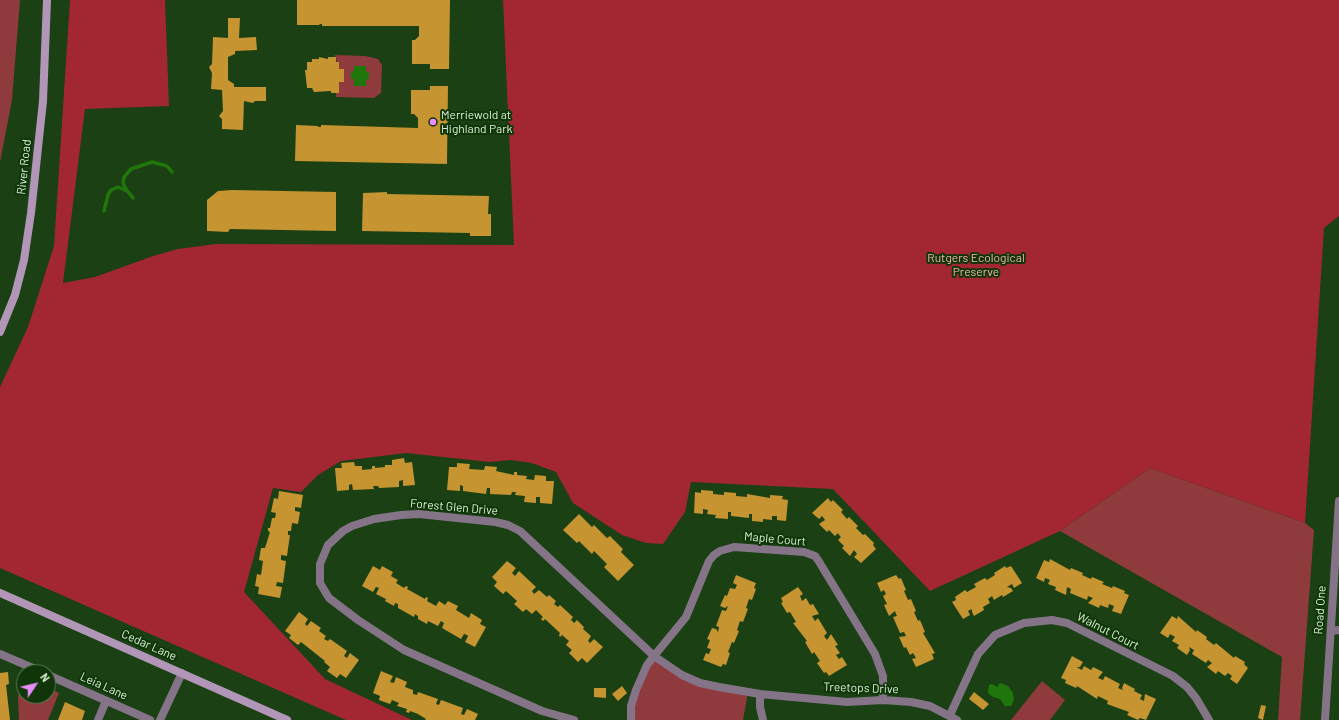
<!DOCTYPE html>
<html>
<head>
<meta charset="utf-8">
<style>
	body { margin:0 }
	#map { position:relative; width:1339px; height:720px; overflow:hidden; background:#1a4014; font-family:Barlow,sans-serif }
	canvas { display:block }
	.north { position:absolute; left:16px; top:664px; width:40px; height:40px; box-sizing:border-box; background:#0f3508; border:1px solid #607f5a; border-radius:50%; rotate:55deg; font-size:11px; font-weight:700; line-height:16px; text-align:center; color:#d9efd5 }
	.north::after { content:''; display:block; margin:auto; width:14px; height:18px; background:#ea8dfc; clip-path:polygon(50% 0,100% 100%,50% 72%,0 100%) }
</style>
</head>
<body>
<div id="map">
<canvas width="1339" height="720"></canvas>
<div class="north">N</div>
</div>
<script>
const ctx = document.querySelector('canvas').getContext('2d');
ctx.lineJoin = 'round';
function fillPath(path, color) { ctx.fillStyle = color; ctx.fill(path, 'evenodd'); }
const shape = rows => new Path2D(rows.map(r => 'M' + r).join(''));
function trace(path, color, width, dash) { ctx.strokeStyle = color; ctx.lineWidth = width; ctx.lineCap = dash ? 'butt' : 'round'; ctx.setLineDash(dash || []); ctx.stroke(path); }
function label(font, color, halo, rows, align = 'center') {
  ctx.font = font + ' Barlow,sans-serif'; ctx.lineWidth = 4; ctx.setLineDash([]); ctx.textBaseline = 'middle'; ctx.strokeStyle = halo; ctx.fillStyle = color; for (const [text, x, y, turn = 0] of rows) {
    ctx.save(); ctx.translate(x, y); ctx.rotate((+turn || 0) * Math.PI / 180); ctx.textAlign = isNaN(turn) ? turn : align; if (halo) ctx.strokeText(text, 0, 0); ctx.fillText(text, 0, 0); ctx.restore();
  }
}
fillPath(shape([
	[0,0,20,0,12,100,0,162],
	[335,55,365,56,378,59,382,65,381,93,374,98,336,97,336,93,339,93,339,82,344,82,344,69,339,69],
	[1150,468,1305,523,1314,530,1300,720,1278,720,1282,657,1060,531],
	[654,656,682,675,748,692,743,720,631,720,631,706],
	[24,680,24,696,48,696,48,688,59,693,48,720,19,720,18,697],
	[1042,681,1065,700,1050,720,1011,720]
]), '#8f3a3d');
fillPath(shape([
	[70,0,165,0,169,106,85,109,63,283,95,277,153,256,178,249,216,244,514,245,503,0,1339,0,1339,216,1324,228,1305,523,1150,468,1060,531,930,591,833,489,691,482,685,512,663,544,646,543,622,535,573,503,556,472,532,463,510,460,490,462,406,453,341,461,318,475,301,492,273,488,244,592,325,679,412,720,346,720,0,568,0,387,28,327,54,246]
]), '#a22732');
fillPath(shape([
	[354,66,366,66,366,72,369,72,369,79,366,80,366,86,354,86,354,79,351,79,351,71,354,71],
	[1000,683,1008,686,1013,693,1014,700,1011,706,1005,706,1000,699,993,697,988,693,989,685,992,684,997,687]
]), '#1f770b');
trace(shape([
	[133,198,126,189,123,183,124,177,131,169,152,162,167,166,172,172],
	[104,211,108,195,111,190,118,187,127,191]
]), '#1f770b', 3.5);
fillPath(shape([
	[297,0,450,0,449,69,430,69,430,64,412,64,412,40,415,40,419,36,419,26,322,26,322,24,319,24,320,25,297,25],
	[228,18,240,18,239,38,256,37,257,50,235,51,235,54,228,57,228,80,234,84,234,87,266,87,266,101,255,101,253,103,244,101,243,130,222,129,222,119,219,116,223,111,222,90,211,89,212,73,209,67,212,64,213,37,228,38],
	[319,57,328,59,328,57,336,57,336,62,339,62,339,69,344,69,344,82,339,82,339,93,331,93,331,91,314,92,312,88,307,88,305,70,307,70,307,62,312,62,312,59,319,59],
	[430,86,448,86,447,164,295,161,296,125,318,126,318,127,321,127,321,125,418,128,418,118,414,114,411,114,411,90,430,90],
	[232,190,336,192,336,231,230,229,228,232,207,231,207,200,218,191],
	[387,192,387,194,489,196,488,214,491,214,491,236,470,236,470,233,362,231,363,193],
	[404,458,405,463,412,462,415,485,403,486,403,480,399,481,399,487,379,488,378,486,373,486,374,489,353,490,352,484,349,485,349,490,337,491,335,468,342,468,341,463,354,462,355,466,362,466,362,470,372,469,372,466,375,466,375,468,385,467,385,465,392,465,392,460],
	[457,463,470,464,469,469,484,470,485,466,497,467,496,471,514,475,514,472,517,472,517,475,527,476,526,479,534,480,535,475,546,476,546,481,554,481,552,504,540,503,540,497,536,497,536,503,524,502,525,496,515,495,516,492,512,492,511,495,490,494,490,488,487,488,486,494,463,491,463,486,460,485,460,491,447,490,449,467,457,467],
	[701,490,713,491,713,494,724,495,724,492,736,493,736,496,747,497,747,494,770,498,770,495,783,496,782,499,788,500,786,521,777,520,777,516,772,516,772,520,763,519,763,522,752,521,752,514,749,514,749,518,731,516,731,512,728,512,728,519,715,518,716,515,707,514,708,510,703,509,703,514,694,513,695,492,701,493],
	[279,491,303,495,301,508,295,507,295,511,300,512,298,524,292,523,291,531,288,531,288,535,290,535,287,556,281,555,281,560,286,561,283,583,277,582,276,586,282,587,280,598,258,594,259,587,255,586,257,574,261,575,263,561,259,560,261,548,265,548,270,532,268,531,268,528,270,528,272,518,275,518,276,513,271,512,274,498,278,499],
	[828,498,831,502,833,500,843,510,841,512,847,519,849,517,858,526,856,528,863,535,865,534,874,543,873,545,876,549,861,563,854,557,857,554,854,550,850,556,842,548,844,546,838,540,841,537,839,535,838,533,835,536,829,530,827,532,819,524,825,520,822,516,819,519,812,513],
	[579,514,592,527,594,525,607,538,610,536,623,549,621,552,634,565,618,581,604,567,607,564,594,551,592,554,579,541,577,543,563,530],
	[1050,559,1070,570,1071,568,1083,573,1082,575,1091,579,1092,577,1104,582,1102,584,1112,588,1113,586,1125,591,1124,593,1129,595,1121,614,1112,611,1114,606,1109,604,1108,608,1100,605,1099,608,1088,603,1093,598,1088,596,1087,600,1070,593,1071,589,1067,587,1066,595,1055,590,1056,587,1048,584,1050,580,1045,578,1044,582,1036,578,1044,560,1049,562],
	[507,561,516,568,512,573,515,576,519,571,536,587,532,591,534,594,539,590,547,597,549,595,556,601,554,604,558,607,560,605,573,617,571,620,574,623,577,620,584,627,583,629,591,636,588,641,590,643,594,639,603,647,587,663,582,658,578,662,569,653,572,650,566,645,569,641,562,635,560,637,559,635,560,633,545,619,543,621,541,619,543,617,536,610,532,614,526,609,523,612,514,604,517,601,506,591,503,594,494,586,497,582,492,577],
	[373,566,380,570,382,566,393,572,391,576,398,580,396,583,404,588,406,586,408,587,407,589,425,599,426,597,428,598,427,601,436,606,439,601,445,605,448,601,458,606,456,610,469,618,471,613,482,620,480,624,486,627,475,647,465,642,468,636,467,635,464,634,461,639,442,628,444,623,441,621,438,626,428,621,427,624,418,619,418,616,415,614,414,617,398,608,398,604,395,603,394,606,385,601,386,599,376,594,379,588,376,587,373,592,362,586],
	[1005,566,1006,568,1011,566,1022,583,1014,588,1012,584,1007,587,1011,588,1013,591,1003,597,1002,595,994,600,992,596,988,599,990,603,983,607,984,610,974,616,972,612,972,609,968,611,970,615,963,619,952,602,956,600,955,597,965,590,967,592,976,587,974,584,985,578,987,580,995,575,994,573],
	[736,575,756,583,754,588,756,589,752,600,749,599,746,608,748,609,743,622,740,621,737,630,739,631,734,643,732,642,728,652,730,653,726,665,723,664,721,667,703,660,706,653,709,654,711,649,707,648,710,640,707,639,712,628,716,629,718,632,719,627,716,626,722,610,726,611,728,606,725,608,720,606,725,595,727,596,730,588,735,589,737,585,733,583],
	[896,575,899,579,901,578,906,590,904,591,908,600,911,599,916,611,914,612,918,621,920,620,925,632,923,633,935,653,932,654,934,659,916,667,912,659,916,658,913,653,910,655,906,647,904,648,899,637,906,636,904,632,900,633,893,617,897,616,896,614,895,611,889,616,884,605,887,604,883,596,886,594,884,590,881,592,877,583],
	[798,587,803,594,800,596,802,601,806,598,810,605,813,604,819,614,812,616,815,621,818,618,827,633,824,636,827,640,831,634,838,645,835,646,840,653,836,655,839,659,842,657,847,665,829,676,826,672,824,673,817,663,820,661,814,652,812,654,805,642,807,641,793,623,796,622,790,612,787,613,781,603,783,602,781,598],
	[299,612,308,619,305,624,307,626,311,621,321,628,319,631,326,636,324,639,328,641,330,639,347,651,344,656,347,658,350,653,359,660,346,678,340,674,337,678,327,671,330,667,324,662,325,661,301,642,298,645,289,638,291,635,285,631],
	[1172,616,1177,619,1178,616,1196,632,1197,630,1207,637,1206,639,1214,645,1216,643,1234,658,1235,656,1245,662,1244,664,1248,668,1237,684,1230,679,1232,676,1228,673,1225,676,1218,671,1216,674,1207,667,1212,663,1208,660,1206,663,1192,654,1194,650,1189,647,1190,650,1187,655,1177,648,1179,645,1172,641,1175,637,1170,634,1168,638,1160,633],
	[1072,656,1083,662,1080,667,1077,667,1080,669,1082,670,1084,666,1091,670,1093,667,1103,672,1098,678,1103,680,1105,676,1120,684,1118,688,1123,690,1122,688,1124,683,1135,689,1134,691,1142,695,1140,699,1144,701,1145,694,1156,699,1146,720,1140,718,1138,720,1127,715,1129,712,1107,704,1108,701,1098,696,1097,699,1077,686,1076,688,1065,683,1066,680,1061,678],
	[381,671,393,676,390,682,394,683,396,677,407,682,405,687,413,690,413,694,417,695,418,692,438,699,436,704,439,705,441,700,463,708,461,714,464,715,467,709,478,714,475,720,425,720,426,719,418,714,410,711,409,713,406,712,407,709,397,706,399,703,392,700,390,704,379,700,380,696,373,693],
	[8,672,9,684,6,685,10,720,0,720,0,673],
	[622,686,627,693,618,701,612,694],
	[594,688,606,688,606,698,594,697],
	[974,692,989,704,983,710,969,699],
	[65,702,85,711,82,720,58,720],
	[1261,705,1266,706,1263,720,1258,718]
]), '#c69431');
trace(shape([
	[1331,631,1339,630],
	[0,654,42,672],
	[48,675,150,720],
	[760,694,760,707,763,720],
	[883,700,883,676,875,654,818,560,815,556,804,552,734,547,720,551,714,555,709,561,686,617,654,656,682,675,700,683,719,687,760,694,847,702,883,700,911,702,930,706,957,720],
	[950,715,978,654,995,635,1024,623,1052,620,1067,623,1173,676,1187,687,1196,698,1209,720],
	[98,720,106,701],
	[160,720,182,673],
	[574,720,542,711,404,650,358,620,329,598,320,583,320,564,328,545,343,531,352,526,374,519,401,515,419,514,495,522,508,525,520,531,654,656,647,665,636,690,631,706,631,720],
	[1325,720,1339,501]
]), '#857488', 8);
trace(shape([
	[0,332,15,295,24,260,31,213,43,101,47,0],
	[0,593,287,720]
]), '#b296b7', 8);
for (const [x, y, r, color] of [
	[433,122,4,"#ea8dfc"]
]) { const dot = new Path2D(); dot.arc(x, y, r, 0, 2 * Math.PI); ctx.fillStyle = color; ctx.fill(dot); trace(dot, '#0f3508', 1.5); }
label('12px', '#d9efd5', '#0f3508', [
	["Merriewold at",441,115],
	["Highland Park",441,129]
], 'left');
label('12px', '#d9efd5', '#0f3508', [
	["River Road",24,167,-84],
	["Forest Glen Drive",454,507,5],
	["Maple Court",775,539,5],
	["Road One",1320,610,-86],
	["Walnut Court",1108,631,27],
	["Cedar Lane",149,645,24],
	["Leia Lane",104,686,24],
	["Treetops Drive",861,688,2]
]);
label('12px', '#f5b5b3', '#0f3508', [
	["Rutgers Ecological",976,258],
	["Preserve",976,272]
]);
</script>
</body>
</html>
